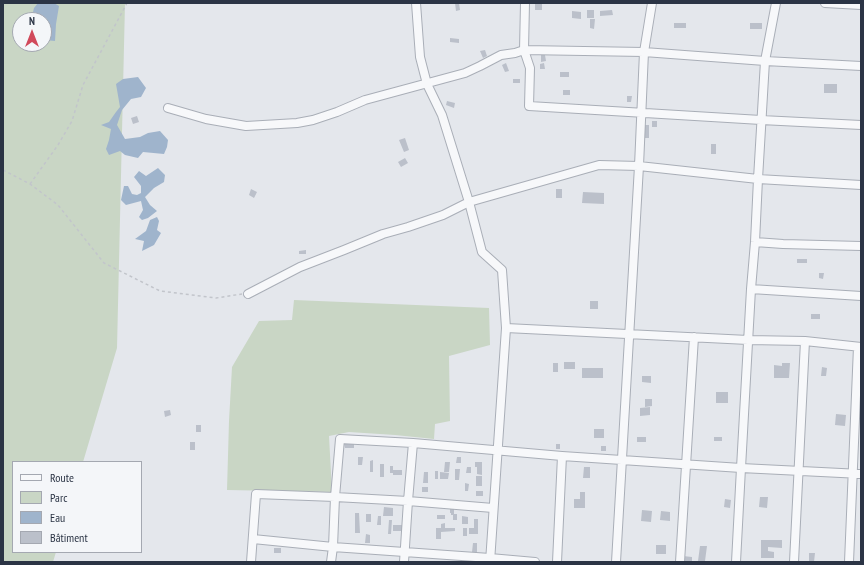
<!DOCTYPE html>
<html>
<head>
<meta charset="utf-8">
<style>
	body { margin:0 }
	#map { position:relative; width:864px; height:565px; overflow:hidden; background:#e4e7ec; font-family:"PT Sans Narrow",sans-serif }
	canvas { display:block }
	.frame { position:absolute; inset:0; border:4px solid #2b3445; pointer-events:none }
	.legend { position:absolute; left:12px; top:461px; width:130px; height:92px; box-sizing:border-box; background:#f4f6f9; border:1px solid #a4a8b1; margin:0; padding:5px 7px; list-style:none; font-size:12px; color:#2b3445 }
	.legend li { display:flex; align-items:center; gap:8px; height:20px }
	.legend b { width:20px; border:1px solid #a4a8b1 }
	.north { position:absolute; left:12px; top:12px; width:40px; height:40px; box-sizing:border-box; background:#f4f6f9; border:1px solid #a4a8b1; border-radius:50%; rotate:0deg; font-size:11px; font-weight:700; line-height:16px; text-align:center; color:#2b3445 }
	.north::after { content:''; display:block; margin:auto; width:14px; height:18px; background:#d1495b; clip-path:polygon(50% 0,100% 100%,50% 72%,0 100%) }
</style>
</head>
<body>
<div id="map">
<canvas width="864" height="565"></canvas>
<div class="frame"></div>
<ul class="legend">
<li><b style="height:5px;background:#f7f8fa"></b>Route</li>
<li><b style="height:11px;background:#c9d6c5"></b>Parc</li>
<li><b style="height:11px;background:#9fb4cc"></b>Eau</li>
<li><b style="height:11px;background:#bbc0ca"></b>Bâtiment</li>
</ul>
<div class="north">N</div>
</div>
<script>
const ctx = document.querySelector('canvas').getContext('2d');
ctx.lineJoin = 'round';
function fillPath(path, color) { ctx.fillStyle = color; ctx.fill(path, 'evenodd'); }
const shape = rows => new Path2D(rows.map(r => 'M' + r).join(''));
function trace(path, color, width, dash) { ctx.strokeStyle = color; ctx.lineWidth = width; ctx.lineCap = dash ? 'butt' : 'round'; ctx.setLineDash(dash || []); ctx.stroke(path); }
fillPath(shape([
	[3,3,125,3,117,348,83,462,13,462,13,552,56,552,53,562,3,562],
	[20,20,44,20,44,44,20,44],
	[294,300,489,308,490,345,449,356,450,421,435,424,434,439,395,435,349,432,329,436,332,492,227,490,229,421,232,367,259,321,292,320]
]), '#c9d6c5');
fillPath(shape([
	[38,3,54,3,59,6,56,24,55,41,44,40,44,20,31,20,34,8],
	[138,77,146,88,141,97,131,99,122,110,117,125,125,139,140,137,148,133,160,131,168,140,167,147,164,154,143,152,138,158,125,155,120,151,109,155,106,149,109,140,111,129,101,125,109,122,116,112,120,107,116,84,123,79],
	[158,168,165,175,164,182,154,188,145,197,150,205,157,211,148,218,142,220,139,217,143,210,141,201,126,205,121,200,124,186,128,186,132,194,137,195,141,193,141,186,134,177,139,171,146,176],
	[157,217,159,221,157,230,161,233,154,245,142,251,144,241,135,239,146,231,150,220]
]), '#9fb4cc');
fillPath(shape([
	[455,3,459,3,460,10,456,11],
	[542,3,542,10,535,10,535,4],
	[587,10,594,10,594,18,587,18],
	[612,10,613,15,600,16,600,11],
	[572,11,581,12,581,19,572,18],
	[590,19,595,19,594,29,590,28],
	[674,23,686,23,686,28,674,28],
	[750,23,762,23,762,29,750,29],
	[450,38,459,39,459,43,450,42],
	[485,50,487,56,483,58,480,51],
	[541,55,545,55,546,61,541,62],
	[506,63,509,71,505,72,502,65],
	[544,63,545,69,540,69,540,64],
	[560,72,569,72,569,77,560,77],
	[513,79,520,79,520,83,513,83],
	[824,84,837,84,837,93,824,93],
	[563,90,570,90,570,95,563,95],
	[627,96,632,96,631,102,627,102],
	[447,101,455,103,454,108,446,105],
	[137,116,139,122,133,124,131,118],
	[652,121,657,121,657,127,652,127],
	[644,125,649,125,649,138,644,138],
	[405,138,409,150,404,152,399,140],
	[711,144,716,144,716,154,711,154],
	[405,158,408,163,401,167,398,162],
	[251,189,257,192,254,198,249,195],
	[556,189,562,189,562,198,556,198],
	[583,192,604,193,604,204,582,203],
	[306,250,306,254,299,254,299,251],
	[797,259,807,259,807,263,797,263],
	[819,273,824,273,823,279,819,278],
	[590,301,598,301,598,309,590,309],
	[811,314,820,314,820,319,811,319],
	[564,362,575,362,575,369,564,369],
	[553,363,558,363,558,372,553,372],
	[782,363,790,363,789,378,774,378,774,365,782,366],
	[822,367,827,368,826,376,821,376],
	[582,368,603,368,603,378,582,378],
	[642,376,651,376,651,383,642,382],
	[716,392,728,392,728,403,716,403],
	[645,399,652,399,652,406,645,407],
	[650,407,650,415,640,416,640,408],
	[170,410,171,415,165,417,164,411],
	[836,414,846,415,845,426,835,425],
	[196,425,201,425,201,432,196,432],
	[594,429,604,429,604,438,594,438],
	[637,437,646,437,646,442,637,442],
	[714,437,722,437,722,441,714,441],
	[190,442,195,442,195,450,190,450],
	[344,443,354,443,354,448,345,448],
	[556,444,560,444,560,449,556,449],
	[601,446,606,446,606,451,601,451],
	[358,457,363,457,362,465,358,465],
	[457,457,461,457,461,463,456,463],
	[373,460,373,472,370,472,370,461],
	[445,462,450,462,449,472,444,472],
	[475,462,482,462,482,475,477,474,477,467,475,467],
	[380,464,384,464,384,477,380,477],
	[390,466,393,466,393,470,402,470,402,475,393,475,393,473,390,473],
	[467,467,471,467,471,473,466,473],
	[584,467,590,467,590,478,583,478],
	[455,469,460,469,459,480,455,480],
	[435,471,438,471,438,479,435,479],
	[424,472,428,472,428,483,423,483],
	[440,472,449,473,448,479,440,479],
	[476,476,482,476,482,486,476,486],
	[465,483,469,484,468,491,465,491],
	[422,487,428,487,428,492,422,492],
	[476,491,483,491,483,496,476,496],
	[580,492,585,492,585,508,574,508,574,499,580,499],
	[760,497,768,497,767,508,759,507],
	[725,499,731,500,730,508,724,507],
	[384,507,393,508,393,516,383,516],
	[450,508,454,508,454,514,457,514,457,520,453,520,453,515,451,515,451,513,450,513],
	[642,510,652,511,651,522,641,521],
	[661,511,670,512,670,521,660,520],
	[355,513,359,513,360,533,355,533],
	[366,514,371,514,371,522,366,522],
	[437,515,445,515,445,519,437,519],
	[378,516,381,516,381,525,377,525],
	[462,516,468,517,468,524,462,524],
	[474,519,478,519,478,534,469,534,469,528,474,528],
	[389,520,392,520,391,534,388,534],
	[445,523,445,528,455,528,455,531,441,532,441,539,436,539,436,528,441,528,441,524],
	[393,525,404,525,404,531,393,531],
	[463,528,467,528,467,536,463,536],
	[366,534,370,535,370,543,365,543],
	[761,540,782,540,782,548,768,547,768,551,774,552,774,558,761,558],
	[473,543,477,543,477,552,472,552],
	[656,545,666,545,666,554,656,554],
	[700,546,707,546,705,561,698,561],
	[274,548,281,548,281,553,274,553],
	[809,553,815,553,814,562,809,562],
	[683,556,692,557,692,562,682,562]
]), '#bbc0ca');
const minor = shape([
	[416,3,420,57,427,84,442,115,469,202,482,252,502,270,506,328,490,562],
	[525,3,524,50,530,68,529,106,761,120,861,125],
	[825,3,861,5],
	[168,108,206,119,246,126,297,123,313,120,337,112,365,100,465,73,480,66,501,55,515,53,524,50,644,52,765,61,861,66],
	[755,242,783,244,861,246],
	[751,289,861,296],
	[248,294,300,267,344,250,383,234,408,227,443,215,469,202,599,165,639,166,758,179,861,185],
	[506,328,748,340,805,341,861,347],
	[253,539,333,547,490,558,535,562],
	[251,562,256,494,335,497,408,501,493,508],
	[331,562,333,547,335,497,340,439,413,443,562,456,741,468,861,474],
	[404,562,408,501,413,443],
	[557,562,562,456],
	[616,562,639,166,644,52,652,3],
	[680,562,694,337],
	[736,562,741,468,751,289,755,242,758,179,765,61,776,3],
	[794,562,805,341],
	[849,562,858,347]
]);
trace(minor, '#a9aeb7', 10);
trace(shape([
	[3,170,30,184,58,205,104,263,160,291,216,298,242,294],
	[30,184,58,145,72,121,83,85,127,3]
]), '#c2c5cb', 1.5, [3, 3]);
trace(minor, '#f7f8fa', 8);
</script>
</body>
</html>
